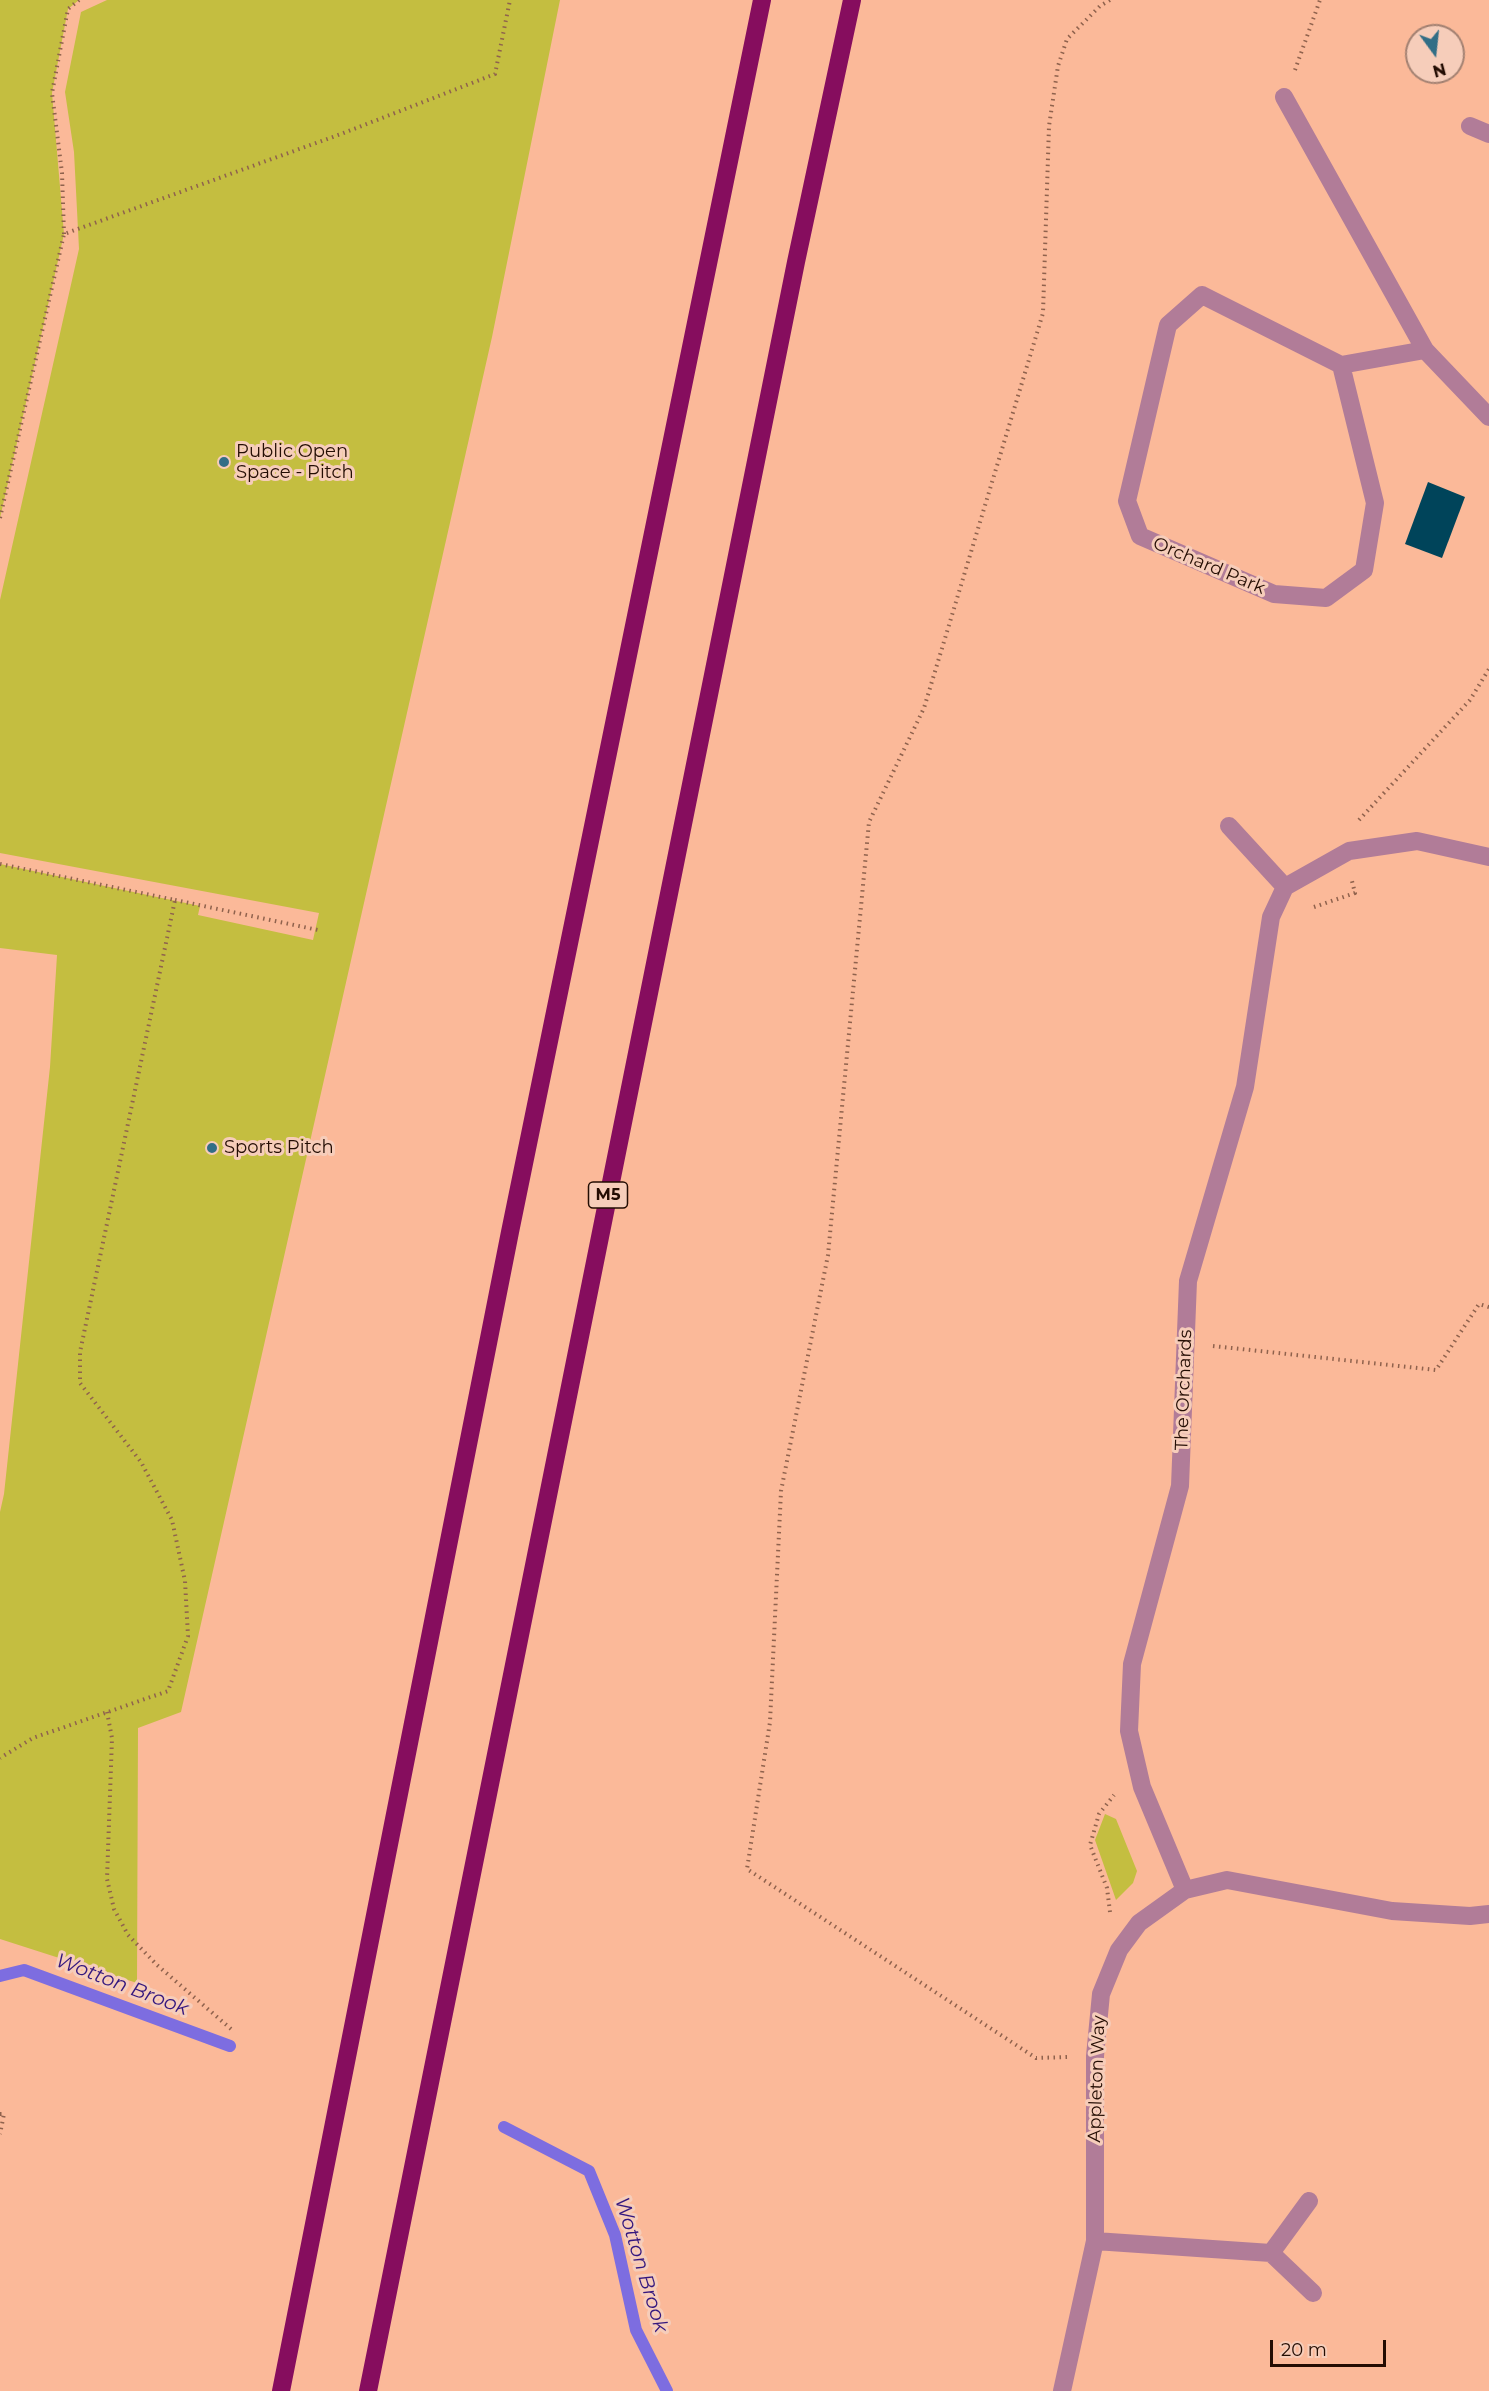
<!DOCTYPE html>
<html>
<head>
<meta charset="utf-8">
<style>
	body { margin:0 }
	#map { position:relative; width:1489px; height:2391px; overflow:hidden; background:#fbb999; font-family:Montserrat,sans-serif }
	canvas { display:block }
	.north { position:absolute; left:1405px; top:24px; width:60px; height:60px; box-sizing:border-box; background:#f6cdba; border:2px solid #a28071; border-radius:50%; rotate:165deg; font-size:16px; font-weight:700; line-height:24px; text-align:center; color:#240d03 }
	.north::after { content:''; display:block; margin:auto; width:21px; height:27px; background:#326e86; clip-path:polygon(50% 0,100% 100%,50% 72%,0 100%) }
	.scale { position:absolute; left:1270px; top:2340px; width:116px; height:27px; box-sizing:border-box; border:3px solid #240d03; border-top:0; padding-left:8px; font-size:18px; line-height:21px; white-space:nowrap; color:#240d03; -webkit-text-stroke:4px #f6cdba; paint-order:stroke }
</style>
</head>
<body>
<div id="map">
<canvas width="1489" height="2391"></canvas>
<div class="north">N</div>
<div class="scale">20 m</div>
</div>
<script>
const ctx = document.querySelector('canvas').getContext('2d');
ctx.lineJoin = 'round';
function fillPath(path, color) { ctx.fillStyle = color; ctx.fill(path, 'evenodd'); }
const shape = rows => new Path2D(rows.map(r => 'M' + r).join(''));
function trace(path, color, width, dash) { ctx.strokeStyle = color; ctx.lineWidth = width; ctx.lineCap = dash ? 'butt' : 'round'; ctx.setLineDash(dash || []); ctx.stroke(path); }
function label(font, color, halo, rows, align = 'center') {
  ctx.font = font + ' Montserrat,sans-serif'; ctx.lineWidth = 6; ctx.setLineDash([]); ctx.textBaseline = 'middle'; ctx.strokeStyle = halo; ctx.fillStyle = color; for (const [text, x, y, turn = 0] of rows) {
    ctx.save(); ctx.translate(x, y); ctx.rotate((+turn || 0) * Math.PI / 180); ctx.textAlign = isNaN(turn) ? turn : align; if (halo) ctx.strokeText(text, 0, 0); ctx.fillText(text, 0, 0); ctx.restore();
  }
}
fillPath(shape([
	[0,0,79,0,68,9,52,93,64,234,0,518],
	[107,0,560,0,492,337,181,1712,138,1728,137,1983,0,1939,0,1512,4,1494,50,1067,57,955,0,948,0,864,200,906,198,915,313,940,319,913,0,853,0,600,79,249,74,152,65,92,81,12],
	[1105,1814,1116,1819,1137,1871,1133,1883,1116,1900,1095,1840]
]), '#c4be40');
trace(shape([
	[0,1976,24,1970,230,2046],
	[504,2127,589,2171,615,2235,636,2330,667,2391]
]), '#7d6de0', 12);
fillPath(shape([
	[1428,482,1465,497,1442,558,1405,544]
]), '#00445a');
trace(shape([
	[1295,70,1320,0],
	[64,234,62,173,52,93,68,9,79,0],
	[0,518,64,234,341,134,495,74,510,0],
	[1359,820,1470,700,1489,669],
	[0,864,175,900,80,1352,80,1383,141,1462,172,1520,185,1581,188,1636,168,1691,33,1738,0,1758],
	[175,900,318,930],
	[1314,907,1355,893,1352,881],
	[1213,1346,1436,1370,1479,1304,1489,1307],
	[107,1712,112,1738,107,1879,114,1909,128,1935,157,1965,231,2029],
	[1110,1912,1107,1888,1090,1845,1099,1814,1114,1795],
	[1067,2057,1036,2058,747,1869,770,1722,781,1491,828,1255,869,822,924,708,1043,313,1049,126,1058,66,1067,39,1100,6,1110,0],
	[0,2114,4,2114,0,2134]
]), '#8f624d', 4, [1.5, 4.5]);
trace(shape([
	[1284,97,1425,350,1489,417],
	[1470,126,1489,134],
	[1202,295,1341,365,1375,503,1364,570,1326,598,1274,594,1140,536,1127,501,1168,325,1202,295],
	[1341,365,1425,350],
	[1229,826,1285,887],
	[1185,1890,1142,1787,1129,1731,1132,1664,1180,1486,1188,1281,1245,1087,1271,917,1285,887,1349,851,1417,841,1489,857],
	[1095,2241,1271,2253,1313,2293],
	[1271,2253,1309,2201],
	[1062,2391,1095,2241,1095,2056,1101,1994,1119,1950,1139,1923,1185,1890,1227,1880,1392,1911,1470,1916,1489,1914]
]), '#b17c98', 18);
trace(shape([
	[281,2391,510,1232,762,0],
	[368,2391,796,262,852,0]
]), '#860d5e', 18);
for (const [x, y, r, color] of [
	[224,462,6,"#326e86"],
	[212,1148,6,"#326e86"]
]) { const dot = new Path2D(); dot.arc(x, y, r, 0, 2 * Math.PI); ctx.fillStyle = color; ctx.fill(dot); trace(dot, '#f6cdba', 2); }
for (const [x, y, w] of [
	[608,1195,39]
]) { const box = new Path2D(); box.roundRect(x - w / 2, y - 13, w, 26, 4.5); ctx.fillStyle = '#f6cdba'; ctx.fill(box); trace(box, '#240d03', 1.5); }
label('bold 16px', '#240d03', null, [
	["M5",608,1195]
]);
label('18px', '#240d03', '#f6cdba', [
	["Public Open",236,452],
	["Space - Pitch",236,473],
	["Sports Pitch",224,1148]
], 'left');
label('18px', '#240d03', '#f6cdba', [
	["Orchard Park",1209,566,23],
	["The Orchards",1184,1390,-88],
	["Appleton Way",1097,2079,-88]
]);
label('italic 20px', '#34177e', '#f6cdba', [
	["Wotton Brook",122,1985,21],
	["Wotton Brook",641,2265,73]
]);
</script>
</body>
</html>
